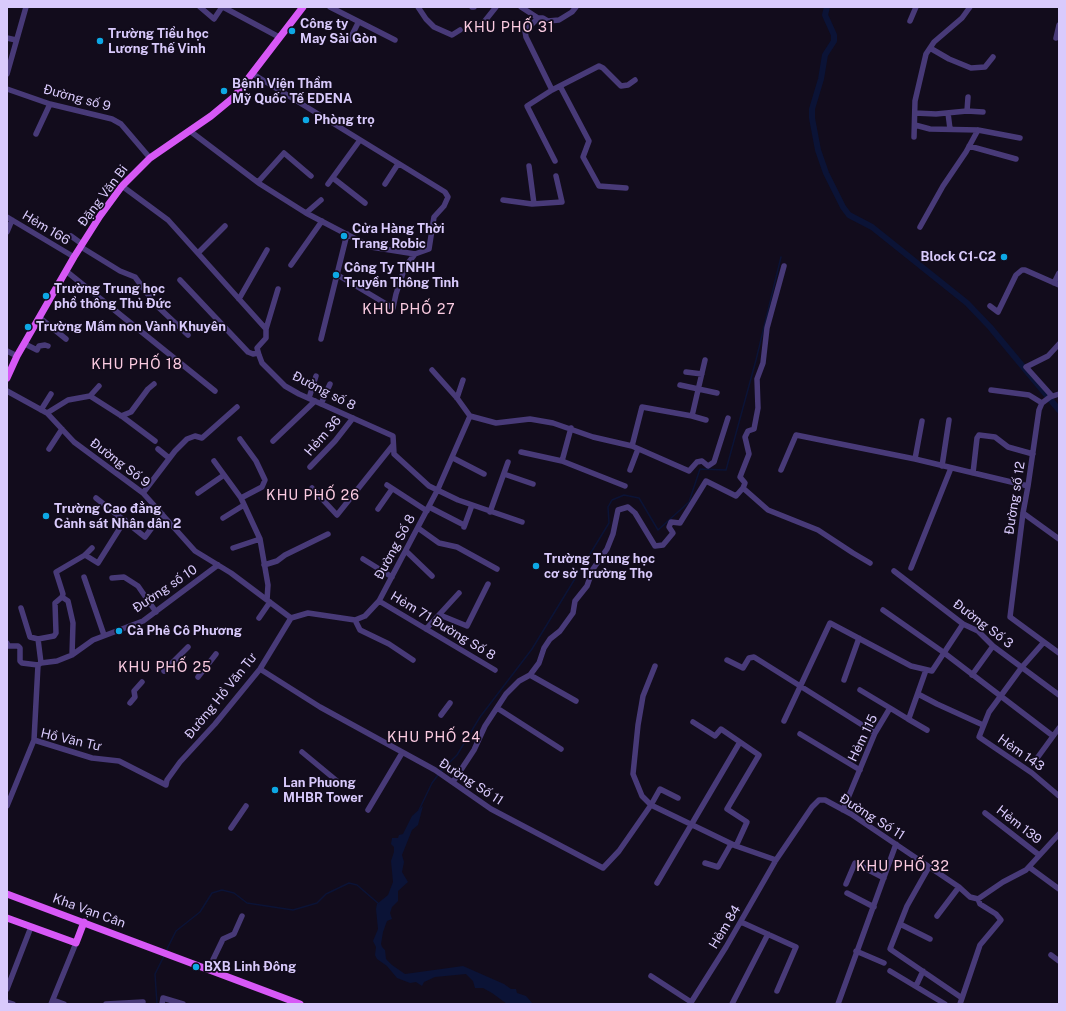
<!DOCTYPE html>
<html>
<head>
<meta charset="utf-8">
<style>
	body { margin:0 }
	#map { position:relative; width:1066px; height:1011px; overflow:hidden; background:#120c1c; font-family:"Public Sans",sans-serif }
	canvas { display:block }
	.frame { position:absolute; inset:0; border:8px solid #d9cafc; pointer-events:none }
</style>
</head>
<body>
<div id="map">
<canvas width="1066" height="1011"></canvas>
<div class="frame"></div>
</div>
<script>
const ctx = document.querySelector('canvas').getContext('2d');
ctx.lineJoin = 'round';
function fillPath(path, color) { ctx.fillStyle = color; ctx.fill(path, 'evenodd'); }
const shape = rows => new Path2D(rows.map(r => 'M' + r).join(''));
function trace(path, color, width, dash) { ctx.strokeStyle = color; ctx.lineWidth = width; ctx.lineCap = dash ? 'butt' : 'round'; ctx.setLineDash(dash || []); ctx.stroke(path); }
function label(font, color, halo, rows, align = 'center') {
  ctx.font = font + ' "Public Sans",sans-serif'; ctx.lineWidth = 3.5; ctx.setLineDash([]); ctx.textBaseline = 'middle'; ctx.strokeStyle = halo; ctx.fillStyle = color; for (const [text, x, y, turn = 0] of rows) {
    ctx.save(); ctx.translate(x, y); ctx.rotate((+turn || 0) * Math.PI / 180); ctx.textAlign = isNaN(turn) ? turn : align; if (halo) ctx.strokeText(text, 0, 0); ctx.fillText(text, 0, 0); ctx.restore();
  }
}
fillPath(shape([
	[423,806,418,825,412,830,402,855,404,862,402,872,408,882,398,891,398,901,392,907,390,913,392,919,387,921,383,932,381,944,382,947,385,950,386,959,392,965,405,974,463,966,504,984,511,989,516,989,517,993,526,996,533,1004,507,1004,492,993,483,988,475,988,473,981,466,974,435,977,424,982,422,986,416,982,410,983,397,978,387,966,377,959,375,955,376,947,373,941,378,929,376,909,377,904,388,895,393,882,391,861,394,852,394,847,391,844,392,838,398,838,399,835,403,834,412,816]
]), '#0b1336');
trace(shape([
	[440,772,457,755,480,717,532,649,609,523,608,507,612,500,624,495,639,498,658,530,689,502,700,469,726,470,756,360,781,257],
	[419,810,432,783,438,775],
	[166,951,176,931,200,912,212,893,222,890,234,893,247,903,293,910,317,903,326,894,349,883,357,885,379,904],
	[157,1004,155,974,164,956]
]), '#0b1336', 1.5);
trace(shape([
	[827,7,825,15,834,35,834,41,825,55,821,79,812,109,812,118,818,150,826,173,843,207,849,215,872,227,967,303,990,327,1059,410]
]), '#0b1336', 6);
trace(shape([
	[200,7,214,19,222,7],
	[223,7,279,37],
	[330,7,395,40],
	[418,7,426,19,434,27,452,35,460,30],
	[472,7,474,7],
	[521,7,538,18],
	[910,21,916,7],
	[480,27,496,7],
	[7,38,16,40],
	[1056,38,1059,25],
	[350,39,358,23],
	[930,48,949,59,971,68,985,67,993,57],
	[7,74,26,7],
	[560,86,589,141,583,157,599,186,626,188],
	[7,89,50,104,112,119,121,124,150,158],
	[552,90,526,37,525,31,538,18,543,18,548,21,559,20,572,12,576,7],
	[967,111,968,97],
	[915,113,936,114,967,111,983,112],
	[948,113,950,129],
	[915,125,930,129,978,130,1020,138],
	[190,131,260,184,306,213,371,247,415,254,429,249,434,217,444,206,448,197,445,192,253,74],
	[36,134,50,104],
	[914,137,915,101,926,54,934,42,962,18,970,7],
	[969,146,1016,159],
	[555,161,527,106,552,90,599,66,603,68,621,86,628,85,635,80],
	[529,166,534,204],
	[333,178,365,203],
	[258,182,284,153,311,176],
	[328,184,360,140],
	[385,184,398,164],
	[122,186,168,220,266,329,266,338,257,348,259,355,262,363,285,386,299,394,393,436,394,454,429,486,458,500,522,522],
	[503,200,532,204,562,202,556,176],
	[306,213,321,200],
	[7,217,74,257],
	[920,227,943,186,966,152,978,130],
	[7,232,12,220],
	[71,236,82,244],
	[81,247,120,271,135,277,156,305,188,335],
	[198,253,225,226],
	[291,265,322,221],
	[66,271,215,391],
	[336,274,393,308,396,294,405,267,415,254],
	[180,280,248,352,253,354,258,353],
	[1054,283,1059,273],
	[239,299,267,250],
	[990,306,998,312,1016,275,1022,270,1025,270,1059,285],
	[40,318,66,339],
	[266,329,278,289],
	[321,339,347,234],
	[25,344,37,350,39,346,45,345,48,346],
	[7,351,17,356],
	[705,360,692,416,706,420],
	[432,370,457,398,470,416],
	[686,372,702,374],
	[680,385,717,393],
	[991,390,1029,395,1042,403],
	[7,391,47,413,74,442,143,493,195,551,231,573,291,618],
	[1059,394,1050,397,1042,403,1039,410,1028,486,1023,513,1010,617,1059,653],
	[90,396,123,417,155,441],
	[1052,396,1026,367,1048,356,1059,344],
	[309,398,316,376],
	[457,398,463,380],
	[321,404,330,384],
	[41,410,51,394],
	[47,413,68,400,90,396,99,386],
	[121,416,131,412,148,389,154,384],
	[470,416,496,423,530,419,553,423,593,437,632,446,689,471,697,462,702,461,708,466,714,462,728,418],
	[240,439,256,461,265,480,262,487,241,498],
	[273,441,315,401],
	[632,446,642,407,692,416],
	[49,449,62,429],
	[158,449,169,458],
	[521,452,562,461,625,486],
	[453,458,484,474],
	[915,459,922,421],
	[214,461,241,498,260,539,268,585,267,600],
	[562,461,571,428],
	[942,466,949,420],
	[310,467,335,441,353,418],
	[630,470,638,449],
	[781,470,796,435,915,459,1028,486],
	[973,473,977,438,979,435,995,437,1008,447,1033,454],
	[504,474,533,484],
	[387,485,427,511],
	[312,488,337,515,393,445],
	[743,488,768,510,818,530,853,553,870,563],
	[143,493,175,451,187,439,195,436,202,438,237,407],
	[198,493,224,475],
	[96,498,145,537,162,514],
	[429,507,464,525],
	[378,509,392,489],
	[490,512,508,462],
	[1023,513,1059,539],
	[223,518,244,505],
	[464,527,472,505],
	[418,528,439,543,457,547,497,569],
	[233,548,260,539],
	[406,551,432,576],
	[85,555,98,563,125,520],
	[363,559,392,577],
	[264,565,277,561,285,555,328,534],
	[911,568,951,468],
	[894,571,963,624,978,631,993,646,1059,695],
	[84,577,104,635],
	[112,578,124,577,138,586,156,612],
	[62,597,68,601,73,623,72,655],
	[379,601,495,670],
	[21,608,30,637,38,639],
	[883,610,943,652,1053,736],
	[440,615,467,626,488,584],
	[259,618,270,602],
	[291,618,308,613,355,620,365,616,379,601,438,489,470,416],
	[355,620,360,630,389,644,413,660],
	[426,629,459,593],
	[1044,642,1022,667,989,712,979,737,1032,773,1059,796],
	[7,643,8,646,18,646,20,648,20,661,22,663,38,665],
	[727,660,743,668,749,658,754,657,875,733],
	[41,663,38,639,54,636,56,633,55,603,62,597,63,594,56,572,85,555,92,548],
	[38,665,41,663,57,661,72,655,93,640,143,621,218,565],
	[655,666,643,696,638,725,633,774,642,796,651,805,660,789,678,798],
	[260,669,320,707,435,770,491,809,603,868,619,851,651,805,736,846,776,860],
	[164,671,188,647],
	[530,675,576,701],
	[972,675,993,646],
	[198,677,216,654],
	[844,680,859,638],
	[918,694,937,704,983,725],
	[130,703,135,697,134,691,142,682],
	[497,708,561,749],
	[890,708,908,719,909,718,926,670],
	[441,715,450,703],
	[908,719,927,730],
	[784,721,830,623,911,666,932,671,963,624],
	[693,722,715,736,721,729,759,755,727,809,747,822,736,846],
	[800,734,860,770],
	[34,740,92,758,119,761,166,785,167,780,180,762,215,724,260,669,291,618],
	[302,752,337,781],
	[1035,761,1059,728],
	[453,782,474,750,485,726,506,694,519,681,530,675,539,663,544,648,550,639,560,631,573,613,575,601,587,586,593,569,607,549,613,534,618,510,628,507,635,513,655,546,663,545,673,533,669,527,671,522,680,523,706,481,736,496,743,488,745,483,740,477,749,454,745,437,748,431,754,429,758,408,757,379,763,363,767,328,784,266],
	[7,806,34,740,38,665],
	[368,810,402,753],
	[843,810,875,733,890,708,860,690],
	[985,813,1039,855],
	[231,828,246,806],
	[705,863,718,867,731,844],
	[929,867,907,906,890,949,962,998],
	[1029,867,1059,889],
	[657,883,740,742],
	[846,884,855,863,884,878],
	[847,893,874,907],
	[937,916,959,887],
	[741,922,796,947,777,991],
	[900,924,930,939],
	[856,951,884,963],
	[1051,955,1059,961],
	[209,968,223,939,234,934,242,916],
	[890,971,945,1004],
	[651,976,691,1002],
	[916,986,923,971],
	[7,989,31,927],
	[53,1000,64,1004],
	[7,1002,13,1004],
	[51,1004,76,943],
	[106,1004,143,1002],
	[162,1004,163,998,183,1004],
	[690,1004,726,947,776,860,812,807,819,800,825,800,851,814,959,887,970,897,978,899,1003,882,1026,870,1059,834],
	[732,1004,768,934],
	[838,1004,896,844],
	[960,1004,980,945,1001,920,996,914,980,904,978,899]
]), '#483a78', 5.5);
trace(shape([
	[7,378,17,356,74,257,100,216,122,186,150,158,211,116,234,97,303,7],
	[7,894,300,1004],
	[7,918,76,943,84,922]
]), '#d758f6', 7);
for (const [x, y, r, color] of [
	[292,31,4,"#0da8e5"],
	[100,41,4,"#0da8e5"],
	[224,91,4,"#0da8e5"],
	[306,120,4,"#0da8e5"],
	[344,236,4,"#0da8e5"],
	[1004,257,4,"#0da8e5"],
	[336,275,4,"#0da8e5"],
	[46,296,4,"#0da8e5"],
	[28,327,4,"#0da8e5"],
	[46,516,4,"#0da8e5"],
	[536,566,4,"#0da8e5"],
	[119,631,4,"#0da8e5"],
	[275,790,4,"#0da8e5"],
	[196,967,4,"#0da8e5"]
]) { const dot = new Path2D(); dot.arc(x, y, r, 0, 2 * Math.PI); ctx.fillStyle = color; ctx.fill(dot); trace(dot, '#120c1c', 1.5); }
label('bold 13px', '#d9cafc', '#120c1c', [
	["Công ty",300,24],
	["May Sài Gòn",300,39],
	["Trường Tiểu học",108,34],
	["Lương Thế Vinh",108,49],
	["Bệnh Viện Thẩm",232,84],
	["Mỹ Quốc Tế EDENA",232,99],
	["Phòng trọ",314,120],
	["Cửa Hàng Thời",352,229],
	["Trang Robic",352,244],
	["Block C1-C2",996,257,"right"],
	["Công Ty TNHH",344,268],
	["Truyền Thông Tình",344,283],
	["Trường Trung học",54,289],
	["phổ thông Thủ Đức",54,304],
	["Trường Mầm non Vành Khuyên",36,327],
	["Trường Cao đẳng",54,509],
	["Cảnh sát Nhân dân 2",54,524],
	["Trường Trung học",544,559],
	["cơ sở Trường Thọ",544,574],
	["Cà Phê Cô Phương",127,631],
	["Lan Phuong",283,783],
	["MHBR Tower",283,798],
	["BXB Linh Đông",204,967]
], 'left');
label('13px', '#d9cafc', '#120c1c', [
	["Đường số 9",77,98,15],
	["Đặng Văn Bi",103,196,-53],
	["Hẻm 166",46,228,31],
	["Đường số 8",324,391,27],
	["Hẻm 36",323,436,-49],
	["Đường Số 9",120,463,37],
	["Đường số 12",1015,498,-81],
	["Đường Số 8",395,547,-62],
	["Đường số 10",165,589,-34],
	["Đường Số 3",983,624,37],
	["Hẻm 71 Đường Số 8",443,626,31],
	["Đường Hồ Văn Tư",221,696,-51],
	["Hẻm 115",863,738,-64],
	["Hồ Văn Tư",71,740,13],
	["Hẻm 143",1021,753,35],
	["Đường Số 11",471,782,33],
	["Đường Số 11",872,817,32],
	["Hẻm 139",1019,825,38],
	["Kha Vạn Cân",89,911,20],
	["Hẻm 84",725,927,-59]
]);
ctx.letterSpacing = '1px';
label('14px', '#fccce2', '#120c1c', [
	["KHU PHỐ 31",509,28],
	["KHU PHỐ 27",409,310],
	["KHU PHỐ 18",137,365],
	["KHU PHỐ 26",313,496],
	["KHU PHỐ 25",165,668],
	["KHU PHỐ 24",434,738],
	["KHU PHỐ 32",903,867]
]);
ctx.letterSpacing = '0px';
</script>
</body>
</html>
